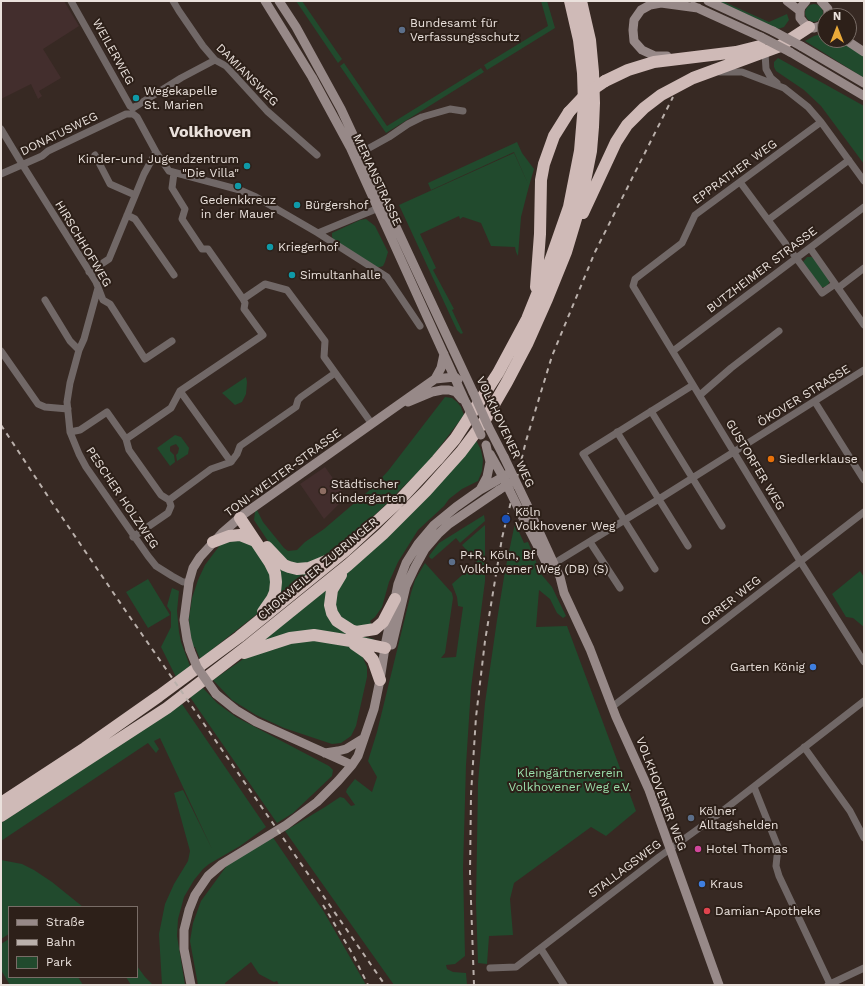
<!DOCTYPE html>
<html>
<head>
<meta charset="utf-8">
<style>
	body { margin:0 }
	#map { position:relative; width:865px; height:986px; overflow:hidden; background:#372923; font-family:"Work Sans",sans-serif }
	canvas { display:block }
	.frame { position:absolute; inset:0; border:2px solid #eae1dc; pointer-events:none }
	.legend { position:absolute; left:8px; top:906px; width:130px; height:72px; box-sizing:border-box; background:#2d2019; border:1px solid #796d67; margin:0; padding:5px 7px; list-style:none; font-size:12px; color:#eae1dc }
	.legend li { display:flex; align-items:center; gap:8px; height:20px }
	.legend b { width:20px; border:1px solid #796d67 }
	.north { position:absolute; left:817px; top:8px; width:40px; height:40px; box-sizing:border-box; background:#2d2019; border:1px solid #796d67; border-radius:50%; rotate:0deg; font-size:11px; font-weight:700; line-height:16px; text-align:center; color:#eae1dc }
	.north::after { content:''; display:block; margin:auto; width:14px; height:18px; background:#eaaa39; clip-path:polygon(50% 0,100% 100%,50% 72%,0 100%) }
</style>
</head>
<body>
<div id="map">
<canvas width="865" height="986"></canvas>
<div class="frame"></div>
<ul class="legend">
<li><b style="height:5px;background:#978988"></b>Straße</li>
<li><b style="height:5px;background:#bab0ab"></b>Bahn</li>
<li><b style="height:11px;background:#214a2d"></b>Park</li>
</ul>
<div class="north">N</div>
</div>
<script>
const ctx = document.querySelector('canvas').getContext('2d');
ctx.lineJoin = 'round';
function fillPath(path, color) { ctx.fillStyle = color; ctx.fill(path, 'evenodd'); }
const shape = rows => new Path2D(rows.map(r => 'M' + r).join(''));
function trace(path, color, width, dash) { ctx.strokeStyle = color; ctx.lineWidth = width; ctx.lineCap = dash ? 'butt' : 'round'; ctx.setLineDash(dash || []); ctx.stroke(path); }
function label(font, color, halo, rows, align = 'center') {
  ctx.font = font + ' "Work Sans",sans-serif'; ctx.lineWidth = 4; ctx.setLineDash([]); ctx.textBaseline = 'middle'; ctx.strokeStyle = halo; ctx.fillStyle = color; for (const [text, x, y, turn = 0] of rows) {
    ctx.save(); ctx.translate(x, y); ctx.rotate((+turn || 0) * Math.PI / 180); ctx.textAlign = isNaN(turn) ? turn : align; if (halo) ctx.strokeText(text, 0, 0); ctx.fillText(text, 0, 0); ctx.restore();
  }
}
fillPath(shape([
	[1,1,64,1,79,26,43,49,61,78,39,91,42,96,38,99,31,84,1,99],
	[325,467,346,497,324,519,300,484]
]), '#432e2d');
fillPath(shape([
	[296,1,302,1,337,52,342,59,338,63],
	[541,1,547,1,555,28,487,70,484,65,548,26],
	[718,1,722,1,769,22,787,14,789,20,784,27,778,29],
	'805 13a9 9 0 1 1 18 0a9 9 0 1 1-18 0Z',
	[825,33,825,40,839,40,864,56,864,78,805,41,814,36],
	[778,58,864,106,864,164,821,106,804,90,776,71,774,67,774,62],
	[344,63,387,126,481,68,484,72,386,133,340,66],
	[517,142,522,153,534,169,529,186,514,152,431,190,428,183],
	[514,153,529,186,521,217,518,256,516,252,515,247,491,246,481,223,463,217,460,219,459,216,420,234,436,268,433,270,454,309,452,310,463,333,461,334,457,330,399,205],
	[366,219,375,226,388,252,385,262,383,266,380,267,376,267,333,240,332,236,332,233,360,220],
	[807,257,812,257,814,259,829,279,829,283,826,287,821,287,803,262],
	[246,377,247,382,246,394,242,402,235,405,222,393],
	[445,397,452,398,457,402,461,407,464,415,429,461,379,511,339,546,315,562,293,564,276,553,254,520,255,512,257,510,263,522,284,548,288,551,297,550,305,542,324,529,372,488,388,471],
	[175,435,181,437,189,448,188,454,177,461,176,455,178,453,179,448,176,444,171,446,170,447,170,451,174,455,175,462,170,466,157,448],
	[476,440,481,450,483,460,482,471,478,481,462,489,449,499,444,506,418,530,398,562,389,582,382,607,375,617,370,621,372,626,353,629,333,608,341,579],
	[484,515,485,521,460,543,456,538,432,559,430,558,429,556,439,543],
	[515,523,524,543,528,542,541,574,552,587,566,616,563,618,557,613,550,599,539,590,536,627,567,626,636,811,606,836,591,827,514,883,510,899,513,935,489,936,487,964,478,963,476,903,478,783,485,703,497,620,505,571],
	[485,525,485,581,471,688,466,765,463,869,465,956,455,964,446,965,447,969,453,972,466,973,467,985,394,985,285,831,325,807,340,797,344,798,351,806,355,805,346,792,347,789,355,779,372,792,377,777,368,761,377,732,411,593,415,580,425,563,452,593,453,598,445,653,441,658,456,657,463,607,458,606,457,597,452,584,477,562,462,545],
	[230,538,252,543,274,581,262,610,200,659,195,647,193,648,190,632,189,618,192,598,198,580,205,565,220,545],
	[275,568,316,570,273,603],
	[860,571,864,577,864,635,864,627,853,618,846,617,832,594],
	[334,578,327,599,353,634,374,639,373,642,330,633,258,645],
	[148,579,170,615,148,628,126,592],
	[172,588,179,591,177,611,179,632,181,642,190,666,176,677,161,647,171,627,171,612,167,606],
	[303,639,353,646,367,656,363,658,367,667,367,677,356,726,351,736,341,743,332,744,284,728,256,715,232,700,213,680,249,655],
	[203,688,217,703,236,717,329,766,333,770,332,776,293,813,277,823,190,697],
	[182,704,266,827,240,846,209,864,203,869,194,880,184,897,178,919,177,936,185,985,162,985,159,934,165,904,174,884,188,861,190,851,174,793,183,790,212,849,160,738,154,741,159,749,156,753,148,743,1,841,1,823],
	[272,836,324,912,366,985,279,985,277,981,274,982,259,974,251,962,225,983,225,985,198,985,190,941,193,923,201,901,228,864],
	[1,860,22,864,34,870,52,882,83,907,9,907,9,934,1,939],
	[9,939,9,977,78,977,83,985,10,985,1,970,1,944],
	[137,966,145,977,153,985,131,985,126,977,137,977]
]), '#214a2d');
trace(shape([
	[71,1,130,106,133,108,181,78,215,60],
	[173,1,179,11,203,46,215,60,226,66,267,111,317,155],
	[765,53,766,69,771,78,777,83],
	[720,72,742,72,784,88,808,107,821,122,864,181],
	[821,122,695,215,682,243,635,279,633,286,800,561,864,662],
	[1,129,22,164,96,282,103,300,110,304,145,359,172,341],
	[362,152,389,137,408,124,422,117,450,109,463,111],
	[95,155,110,184,135,195],
	[1,174,42,156,48,151,126,114,133,114,137,117,156,152,169,171,240,190,256,197,318,233,387,277,420,326],
	[740,182,822,293,835,284],
	[127,215,135,219,174,275],
	[768,220,849,160],
	[318,233,381,207],
	[810,248,864,325],
	[89,272,109,259,144,174,156,152],
	[98,288,84,339,79,350,70,383,67,402,70,432,79,454,86,467,148,556,156,566,172,576,183,582,189,582],
	[838,288,864,268],
	[243,299,265,284,287,290,325,341,324,357,372,424],
	[45,300,70,341,79,350],
	[1,351,38,404,45,407,68,409],
	[673,351,864,207],
	[180,391,231,462],
	[700,395,731,368,779,331],
	[815,402,864,480],
	[651,411,722,526],
	[70,432,80,430,107,412,126,439,129,450,161,495,169,500],
	[617,432,688,546],
	[126,439,171,408,180,391,263,335,244,309,245,303,243,299,208,249,202,249,182,219,185,209,172,188,174,173],
	[133,537,168,513,171,506,169,500,211,469,231,462,237,454,240,446,296,407,298,400,301,397,335,373],
	[590,542,620,588],
	[552,567,553,564,659,499,864,370],
	[655,569,583,454,693,385],
	[612,707,864,512],
	[804,747,850,811,864,838],
	[754,787,778,847,776,866,779,876,830,984],
	[541,949,564,985],
	[490,968,516,967,659,857,716,816,864,701],
	[828,985,864,968]
]), '#716867', 7);
trace(shape([
	[265,1,312,77,350,147,466,403],
	[279,1,296,27,341,109,473,392],
	[708,1,773,31],
	[787,1,800,11],
	[806,1,801,7,800,11,800,18,804,23,809,27,814,28,820,26,825,22],
	[821,1,828,9,828,16],
	[693,6,761,37],
	[846,40,864,52],
	[801,46,864,83],
	[790,52,864,96],
	[667,56,655,56,642,50,634,41,633,30,634,20,641,10,650,5,661,3,698,8],
	[435,379,441,368,444,354],
	[408,402,432,392,442,390,449,390,456,392,462,399],
	[488,426,504,457],
	[490,454,503,477],
	[480,490,487,477,490,462,486,445],
	[527,505,560,577,564,593,590,649,616,717,649,790,719,985],
	[522,516,550,570],
	[392,645,406,586,415,567,425,549,438,534,449,524,499,490],
	[190,650,187,639,184,620,189,582,193,568,200,557,222,533,244,514,435,379,455,377,458,380],
	[216,694,236,710,256,722,352,765],
	[325,753,338,751,346,749,364,738],
	[191,985,184,949,184,930,189,910,195,895,208,876,222,864,286,825,317,802,338,781,352,765,358,756,374,709,380,680,386,641,395,599,398,584,406,563,418,544,434,525,456,507,480,490,510,473]
]), '#978988', 9);
trace(shape([
	[605,81,628,70,654,62,736,52,760,46],
	[583,213,616,142,627,125,644,108,661,95,693,78,780,46,809,27],
	[536,287,540,234,541,180,544,164,554,136,569,112],
	[240,518,270,563,275,573,276,582,275,592,272,599,263,612],
	[213,542,229,536,240,535,255,541],
	[267,547,284,565,289,567,297,569,309,568,326,561],
	[341,575,332,590,330,605,332,613,337,621,351,630,356,632,375,629,383,622,395,599],
	[354,644,367,653,373,660,380,680],
	[244,653,290,638,314,635,357,642,385,648],
	[1,803,85,748,159,696,239,637,345,551,397,503,437,460,455,439,498,373,527,319,548,267,569,207,580,151,584,104,583,73,579,40,570,1],
	[1,816,167,708,249,645,348,565,383,534,426,491,461,452,485,420,507,382,527,344,547,299,566,252,578,212,585,181,591,151,593,127,594,103,593,72,590,40,581,1]
]), '#cfbab7', 12);
trace(shape([
	[1,425,51,501,123,607,385,985],
	[323,905,352,953,368,985],
	[474,985,470,873,471,794,476,717,485,641,502,538,526,441,552,356,595,252,673,97]
]), '#bab0ab', 2, [5, 5]);
trace(shape([
	[773,31,801,46],
	[761,37,790,52],
	[473,392,488,426],
	[466,403,481,435],
	[504,457,527,505],
	[503,477,522,516],
	[499,490,512,482],
	[190,650,197,667,216,694]
]), '#978988', 9);
trace(shape([
	[569,112,586,94,605,81]
]), '#cfbab7', 12);
for (const [x, y, r, color] of [
	[402,30,4,"#5c6f8a"],
	[136,98,4,"#0f9aa8"],
	[247,166,4,"#0f9aa8"],
	[238,186,4,"#0f9aa8"],
	[297,205,4,"#0f9aa8"],
	[270,247,4,"#0f9aa8"],
	[292,275,4,"#0f9aa8"],
	[771,459,4,"#e8710a"],
	[323,491,4,"#8d6e63"],
	[506,519,5,"#1a4fb4"],
	[452,562,4,"#5c6f8a"],
	[813,667,4,"#3f7fe0"],
	[691,818,4,"#5c6f8a"],
	[698,849,4,"#d1479c"],
	[702,884,4,"#3f7fe0"],
	[707,911,4,"#e0444e"]
]) { const dot = new Path2D(); dot.arc(x, y, r, 0, 2 * Math.PI); ctx.fillStyle = color; ctx.fill(dot); trace(dot, '#2d2019', 1.5); }
label('12px', '#eae1dc', '#2d2019', [
	["Bundesamt für",410,23],
	["Verfassungsschutz",410,37],
	["Wegekapelle",144,91],
	["St. Marien",144,105],
	["Kinder-und Jugendzentrum",239,159,"right"],
	["\"Die Villa\"",239,173,"right"],
	["Gedenkkreuz",238,200,"center"],
	["in der Mauer",238,214,"center"],
	["Bürgershof",305,205],
	["Kriegerhof",278,247],
	["Simultanhalle",300,275],
	["Siedlerklause",779,459],
	["Städtischer",331,484],
	["Kindergarten",331,498],
	["Köln",515,512],
	["Volkhovener Weg",515,526],
	["P+R, Köln, Bf",460,555],
	["Volkhovener Weg (DB) (S)",460,569],
	["Garten König",805,667,"right"],
	["Kölner",699,811],
	["Alltagshelden",699,825],
	["Hotel Thomas",706,849],
	["Kraus",710,884],
	["Damian-Apotheke",715,911]
], 'left');
label('12px', '#eae1dc', '#2d2019', [
	["WEILERWEG",113,52,61],
	["DAMIANSWEG",247,75,45],
	["DONATUSWEG",59,134,-26],
	["EPPRATHER WEG",735,172,-36],
	["MERIANSTRASSE",377,180,65],
	["HIRSCHHOFWEG",83,244,59],
	["BUTZHEIMER STRASSE",762,270,-37],
	["ÖKOVER STRASSE",804,396,-32],
	["VOLKHOVENER WEG",505,432,65],
	["GUSTORFER WEG",755,465,59],
	["TONI-WELTER-STRASSE",283,473,-36],
	["PESCHER HOLZWEG",122,498,56],
	["CHORWEILER ZUBRINGER",318,569,-40],
	["ORRER WEG",731,601,-38],
	["VOLKHOVENER WEG",661,794,69],
	["STALLAGSWEG",625,869,-37]
]);
label('12px', '#9bdfab', '#2d2019', [
	["Kleingärtnerverein",570,773],
	["Volkhovener Weg e.V.",570,787]
]);
label('bold 16px', '#eae1dc', '#2d2019', [
	["Volkhoven",210,132]
]);
</script>
</body>
</html>
